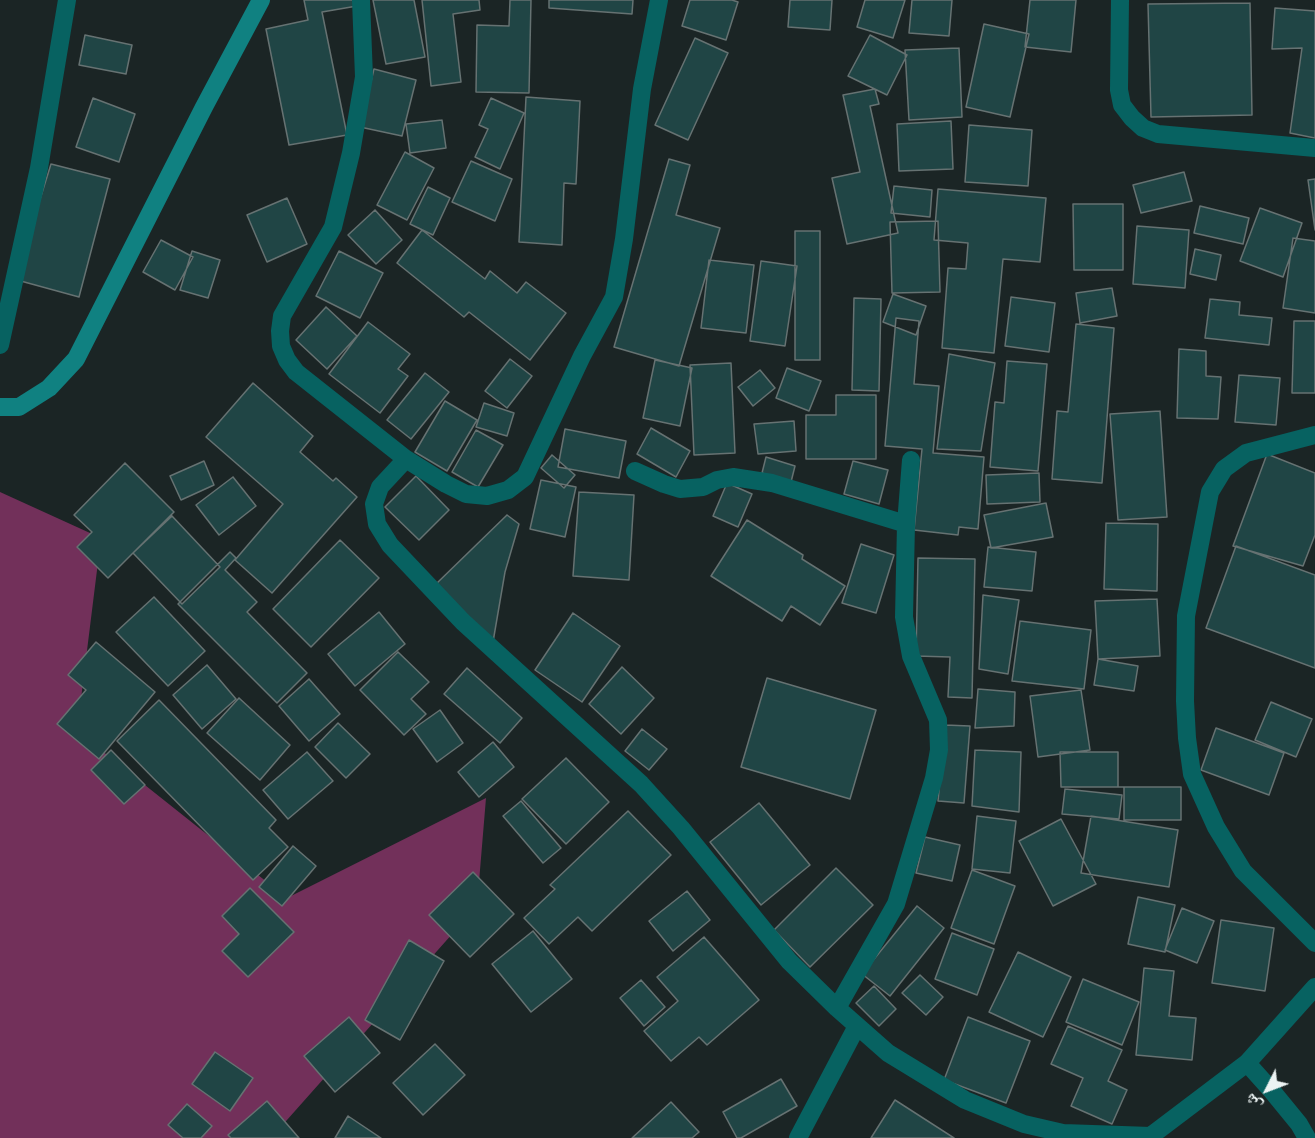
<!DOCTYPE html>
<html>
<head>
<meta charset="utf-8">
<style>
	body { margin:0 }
	#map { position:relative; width:1315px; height:1138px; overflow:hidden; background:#1b2525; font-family:"Alegreya Sans","Noto Naskh Arabic",sans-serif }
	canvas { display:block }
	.north { position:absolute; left:1237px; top:1060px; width:60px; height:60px; -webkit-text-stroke:4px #1b2525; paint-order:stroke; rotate:228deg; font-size:16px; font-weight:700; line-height:24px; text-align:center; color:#ecf3f3 }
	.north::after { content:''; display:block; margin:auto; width:21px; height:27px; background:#ecf3f3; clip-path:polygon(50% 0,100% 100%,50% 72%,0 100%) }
</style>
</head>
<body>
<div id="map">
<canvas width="1315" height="1138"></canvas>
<div class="north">ش</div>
</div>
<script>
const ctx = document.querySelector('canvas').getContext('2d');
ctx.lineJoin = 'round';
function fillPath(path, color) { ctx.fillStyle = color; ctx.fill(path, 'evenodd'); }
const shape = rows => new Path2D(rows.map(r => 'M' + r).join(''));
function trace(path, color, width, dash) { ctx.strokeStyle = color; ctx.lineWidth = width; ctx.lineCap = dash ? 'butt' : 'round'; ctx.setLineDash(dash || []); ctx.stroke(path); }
fillPath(shape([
	[0,492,101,538,77,731,287,898,486,798,477,906,271,1138,0,1138]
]), '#72305a');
const building = shape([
	[304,0,356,0,357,6,322,12,347,135,289,145,266,29,308,20,304,0],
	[373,0,414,0,425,57,386,64,373,0],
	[422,0,479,0,480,10,453,14,461,82,431,86,422,0],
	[510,0,531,0,529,93,476,92,477,25,509,26,510,0],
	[549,0,633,0,632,14,549,8,549,0],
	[690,0,732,0,738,2,726,40,682,26,690,0],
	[790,0,832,0,830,30,788,27,790,0],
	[865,0,905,0,893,38,857,27,865,0],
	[912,0,952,0,949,36,909,33,912,0],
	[1030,0,1076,0,1071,52,1025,47,1030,0],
	[1250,3,1252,115,1151,117,1148,4,1250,3],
	[1275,8,1315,11,1315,138,1290,133,1302,48,1272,49,1275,8],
	[984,24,1029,34,1010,117,966,107,984,24],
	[85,35,132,45,126,74,79,65,85,35],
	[870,35,907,55,887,95,848,76,870,35],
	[695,38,728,53,688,140,655,125,695,38],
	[959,48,962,117,909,120,905,50,959,48],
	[374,69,416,80,402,136,360,127,374,69],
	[875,89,879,104,870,106,898,233,847,244,832,178,860,172,843,95,875,89],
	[526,97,580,101,576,184,564,183,562,245,519,242,526,97],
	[93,98,135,114,119,162,76,147,93,98],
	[491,98,524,113,500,169,475,157,488,129,479,125,491,98],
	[442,120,446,148,410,153,406,124,442,120],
	[951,121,953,169,899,171,897,124,951,121],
	[969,125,1032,130,1028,186,965,182,969,125],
	[405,152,434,168,407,220,377,205,405,152],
	[669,159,690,165,676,215,720,228,679,366,614,347,669,159],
	[471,161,512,179,495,221,452,202,471,161],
	[51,164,110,179,79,297,17,280,32,225,51,164],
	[1184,172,1192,201,1141,213,1133,185,1184,172],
	[1315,179,1315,230,1308,180,1315,179],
	[894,186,932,190,930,217,891,213,894,186],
	[428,187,450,198,433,235,410,224,428,187],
	[938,189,1046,198,1040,262,1003,259,994,353,942,348,948,268,966,269,968,243,934,240,938,189],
	[287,198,307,244,267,262,247,215,287,198],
	[1073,204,1123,204,1123,270,1074,270,1073,204],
	[1200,206,1249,218,1243,244,1194,233,1200,206],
	[1260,208,1302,223,1283,277,1240,261,1260,208],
	[375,210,402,240,376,264,348,235,375,210],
	[938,221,940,292,892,293,890,222,938,221],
	[1137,226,1189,230,1185,288,1133,284,1137,226],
	[422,230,485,279,490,271,517,293,526,282,566,313,530,360,469,312,464,317,397,263,422,230],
	[795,231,820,231,820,360,795,360,795,231],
	[1293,238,1315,241,1315,313,1283,308,1293,238],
	[161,240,193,257,175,290,143,272,161,240],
	[1195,249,1221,255,1216,280,1190,274,1195,249],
	[192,251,220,260,208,298,180,290,192,251],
	[339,251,383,273,360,318,316,296,339,251],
	[709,260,754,265,746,333,701,328,709,260],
	[761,261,797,266,785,346,750,341,761,261],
	[1112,288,1117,316,1080,323,1076,293,1112,288],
	[893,294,926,306,916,335,883,322,893,294],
	[1011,297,1055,303,1049,352,1005,346,1011,297],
	[854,298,881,299,879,391,852,390,854,298],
	[1210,299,1240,302,1239,315,1272,318,1269,345,1205,338,1210,299],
	[326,307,357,336,327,369,296,340,326,307],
	[896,318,919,321,914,384,939,386,933,453,984,457,978,529,959,527,958,535,914,530,922,449,885,446,896,318],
	[1294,321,1315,321,1315,393,1292,393,1294,321],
	[368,322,410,354,398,369,408,376,380,413,329,374,368,322],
	[1076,324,1114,328,1102,483,1052,479,1057,411,1068,412,1076,324],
	[1179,349,1206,351,1206,376,1221,377,1218,419,1177,418,1179,349],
	[949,354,995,363,981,451,937,449,949,354],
	[510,359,532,376,507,408,485,391,510,359],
	[655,360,692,368,680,426,643,418,655,360],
	[1007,361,1047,364,1038,471,990,467,995,402,1004,403,1007,361],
	[731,363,735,453,694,455,690,365,731,363],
	[787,368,821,381,809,411,776,398,787,368],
	[760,370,775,388,753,406,738,387,760,370],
	[425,373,449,392,411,439,387,420,425,373],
	[1239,375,1280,378,1276,425,1235,422,1239,375],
	[253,383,313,436,300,452,333,481,336,478,357,497,272,593,235,560,283,504,206,437,253,383],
	[836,395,876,395,876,459,806,459,806,415,836,415,836,395],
	[445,401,477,420,447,471,415,452,445,401],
	[484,403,514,413,507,436,476,427,484,403],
	[1160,411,1167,517,1118,520,1110,414,1160,411],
	[794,421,796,451,758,454,754,424,794,421],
	[651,428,690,451,676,477,637,454,651,428],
	[565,429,626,441,619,478,558,467,565,429],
	[476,430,503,445,478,487,452,472,476,430],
	[1267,454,1315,473,1315,535,1303,566,1233,546,1267,454],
	[552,455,575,475,564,488,541,468,552,455],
	[766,457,795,466,791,482,762,473,766,457],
	[204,461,214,485,181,500,170,476,204,461],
	[853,461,888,470,879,504,844,494,853,461],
	[125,463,174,512,108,578,77,547,92,532,74,515,125,463],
	[1039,473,1040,502,987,504,986,475,1039,473],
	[416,476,449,510,419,540,385,507,416,476],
	[233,477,256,506,219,535,196,505,233,477],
	[541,480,576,487,565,537,530,529,541,480],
	[727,483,752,494,738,527,713,516,727,483],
	[579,492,634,495,629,580,573,576,579,492],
	[1046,503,1053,537,991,548,984,515,1046,503],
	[507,515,519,524,505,572,493,642,436,584,507,515],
	[172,516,220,567,182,604,133,553,172,516],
	[747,520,803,555,802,559,845,586,820,625,791,606,782,621,711,576,747,520],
	[1106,523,1158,524,1157,591,1104,589,1106,523],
	[340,540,379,578,311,647,273,609,340,540],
	[861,544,894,555,876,613,842,603,861,544],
	[1236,546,1315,575,1315,668,1206,628,1236,546],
	[988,547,1036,552,1032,591,984,587,988,547],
	[230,552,236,558,225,570,257,602,247,612,307,673,277,703,178,604,230,552],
	[918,558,975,559,972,698,948,697,950,657,916,656,918,558],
	[983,595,1019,600,1008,674,979,669,983,595],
	[154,597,205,651,168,686,116,632,154,597],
	[1157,599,1160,656,1098,659,1095,601,1157,599],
	[379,612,405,644,355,686,328,654,379,612],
	[573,613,620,646,582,702,535,670,573,613],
	[1020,621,1091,630,1084,689,1012,681,1020,621],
	[96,642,155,692,99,759,57,724,86,690,68,675,96,642],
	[398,652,429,682,411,699,426,714,404,735,360,690,398,652],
	[1098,659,1138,666,1134,691,1094,685,1098,659],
	[207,665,236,699,202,729,173,695,207,665],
	[622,667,654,698,621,734,589,704,622,667],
	[467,668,522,718,500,743,444,694,467,668],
	[767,678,876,710,850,799,741,767,767,678],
	[309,679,340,714,309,741,279,706,309,679],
	[978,689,1015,692,1014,726,975,728,978,689],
	[1081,690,1090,750,1038,757,1030,696,1081,690],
	[239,698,290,745,260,780,207,733,239,698],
	[159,700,276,820,269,828,288,847,253,880,117,741,159,700],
	[1271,702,1312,719,1296,757,1255,740,1271,702],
	[440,710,463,743,437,762,413,729,440,710],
	[338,723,370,754,346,778,315,747,338,723],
	[945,725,970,726,964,803,938,801,945,725],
	[1216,728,1284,753,1269,795,1201,770,1216,728],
	[642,729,667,749,649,770,625,751,642,729],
	[493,742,514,767,479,797,458,772,493,742],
	[111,750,145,785,124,804,91,770,111,750],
	[975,750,1021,752,1019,812,972,806,975,750],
	[307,752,333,781,288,819,263,790,307,752],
	[1060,752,1118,752,1118,787,1181,787,1181,820,1124,820,1124,787,1061,787,1060,752],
	[566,758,609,802,566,844,522,799,566,758],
	[1065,789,1122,795,1119,819,1062,814,1065,789],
	[521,801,561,848,543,863,503,816,521,801],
	[759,803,810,865,761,905,710,842,759,803],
	[628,811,671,855,592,931,578,917,549,944,524,918,555,889,550,885,628,811],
	[977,816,1016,821,1010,873,972,869,977,816],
	[1091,816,1178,830,1169,887,1081,873,1091,816],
	[1061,819,1096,884,1053,906,1019,841,1061,819],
	[925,837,960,845,952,881,916,873,925,837],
	[293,846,316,866,282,906,259,887,293,846],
	[836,868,873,905,810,967,774,930,836,868],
	[972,870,1015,886,994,944,951,928,972,870],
	[473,872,514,914,470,957,429,915,473,872],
	[250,888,294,932,248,977,222,951,239,934,222,916,250,888],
	[687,891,710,920,673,951,649,921,687,891],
	[1138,897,1175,905,1165,952,1128,944,1138,897],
	[917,906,944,928,890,996,862,974,917,906],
	[1182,908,1214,921,1197,963,1165,950,1182,908],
	[1221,920,1274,928,1265,991,1212,983,1221,920],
	[533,931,572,979,531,1012,492,964,533,931],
	[952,933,994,949,977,995,935,979,952,933],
	[704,937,759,1000,707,1045,699,1037,671,1061,644,1031,678,1001,657,977,704,937],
	[409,940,444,961,400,1040,365,1020,409,940],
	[1018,952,1071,977,1043,1037,989,1012,1018,952],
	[1144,968,1174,971,1169,1016,1196,1018,1192,1060,1136,1055,1144,968],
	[920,975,943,997,926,1015,902,993,920,975],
	[1083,979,1139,1002,1122,1045,1066,1022,1083,979],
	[641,980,665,1007,644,1026,620,998,641,980],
	[874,986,896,1009,879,1026,856,1003,874,986],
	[349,1017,380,1053,335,1092,304,1056,349,1017],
	[968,1017,1030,1041,1006,1103,944,1080,968,1017],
	[1068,1026,1122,1050,1108,1081,1127,1090,1112,1124,1071,1106,1083,1078,1051,1064,1068,1026],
	[435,1044,465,1075,423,1115,393,1083,435,1044],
	[215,1052,253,1078,230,1111,192,1084,215,1052],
	[781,1079,797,1106,741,1138,737,1138,723,1112,781,1079],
	[895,1100,954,1138,871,1138,895,1100],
	[267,1101,299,1138,231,1138,228,1135,267,1101],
	[671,1102,699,1132,692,1138,632,1138,671,1102],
	[187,1104,212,1126,201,1138,183,1138,168,1125,187,1104],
	[348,1116,381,1138,335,1138,348,1116]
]);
fillPath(building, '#204545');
trace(building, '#667272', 1.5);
trace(shape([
	[361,0,364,77,351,153,333,227,282,316,280,331,281,346,287,360,296,372,406,459,446,484,466,494,487,496,508,490,525,477,582,356,614,297,624,239,642,89,659,0],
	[1120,0,1119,90,1122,105,1132,118,1143,128,1158,134,1315,148],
	[0,345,39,168,67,0],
	[1315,435,1246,453,1224,469,1210,492,1186,616,1185,701,1187,738,1192,774,1216,827,1243,871,1315,943],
	[406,459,380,487,374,504,377,524,390,545,463,622,641,784,681,828,789,961,837,1008,888,1053,965,1100,1024,1124,1063,1133,1151,1136],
	[635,471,664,484,680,489,703,487,717,480,733,477,772,483,906,524],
	[837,1008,896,904,934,778,939,750,938,720,911,656,904,617,906,524,911,460],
	[1247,1063,1272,1091,1299,1124,1307,1138],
	[798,1138,857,1026],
	[1148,1138,1247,1063,1315,987]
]), '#076261', 18);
trace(shape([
	[0,407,19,407,49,388,76,359,204,107,261,0]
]), '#108181', 18);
</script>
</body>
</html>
